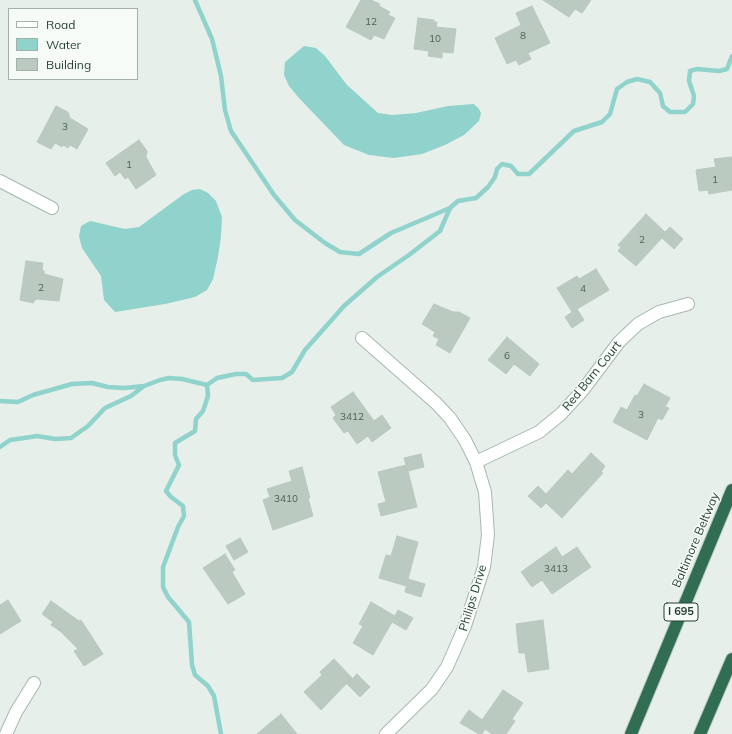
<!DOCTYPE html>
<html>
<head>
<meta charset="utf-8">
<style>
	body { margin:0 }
	#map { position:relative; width:732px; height:734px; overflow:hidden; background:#e6efe9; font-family:Mulish,sans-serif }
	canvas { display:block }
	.legend { position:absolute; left:8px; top:8px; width:130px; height:72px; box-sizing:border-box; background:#f7fbf8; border:1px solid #a3b1a9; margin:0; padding:5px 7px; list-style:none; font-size:12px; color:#254133 }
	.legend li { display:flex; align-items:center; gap:8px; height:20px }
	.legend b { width:20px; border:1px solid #a3b1a9 }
</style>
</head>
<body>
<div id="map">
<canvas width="732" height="734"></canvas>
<ul class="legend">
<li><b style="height:5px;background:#fff"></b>Road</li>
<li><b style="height:11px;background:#90d2cc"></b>Water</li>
<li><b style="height:11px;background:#bbcac1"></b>Building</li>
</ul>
</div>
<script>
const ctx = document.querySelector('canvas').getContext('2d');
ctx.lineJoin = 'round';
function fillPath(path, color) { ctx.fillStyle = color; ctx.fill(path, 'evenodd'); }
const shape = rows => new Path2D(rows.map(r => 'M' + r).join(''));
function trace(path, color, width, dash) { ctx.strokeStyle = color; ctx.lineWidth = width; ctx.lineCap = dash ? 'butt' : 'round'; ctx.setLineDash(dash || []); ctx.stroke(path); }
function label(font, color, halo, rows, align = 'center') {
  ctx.font = font + ' Mulish,sans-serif'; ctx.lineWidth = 3; ctx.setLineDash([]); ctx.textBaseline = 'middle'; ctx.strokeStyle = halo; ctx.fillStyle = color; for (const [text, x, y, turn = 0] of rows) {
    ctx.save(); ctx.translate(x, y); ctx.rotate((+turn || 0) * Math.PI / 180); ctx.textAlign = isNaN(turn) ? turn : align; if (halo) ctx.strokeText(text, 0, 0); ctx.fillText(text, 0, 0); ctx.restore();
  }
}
fillPath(shape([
	[304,46,316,48,325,56,347,85,378,113,392,115,416,113,448,106,474,104,479,109,481,113,479,121,464,135,445,145,422,154,394,158,369,155,344,145,299,98,289,86,284,75,285,62],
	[200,189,208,193,216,201,222,217,221,236,218,257,213,279,207,290,195,297,165,304,115,312,104,300,101,276,82,248,79,236,81,226,90,221,125,229,139,227,184,194,192,190]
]), '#90d2cc');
trace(shape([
	[195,0,212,39,221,76,225,110,231,131,274,195,295,220,325,243,340,252,359,254,391,233,450,208],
	[207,385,208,396,203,411,196,419,195,431,175,443,175,455,179,465,166,491,171,497,183,506,184,516,178,527,163,567,163,587,168,597,189,622,192,665,195,675,208,686,214,696,221,734],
	[0,401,18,402,33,395,72,384,92,383,108,387,124,388,144,386],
	[0,447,10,440,24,438,37,436,55,439,71,438,88,426,105,408,131,396,144,386,160,380,169,378,182,379,207,385,217,378,236,374,246,374,253,380,282,378,292,372,305,350,344,306,377,277,409,255,440,231,450,208,458,201,476,198,488,187,495,177,497,169,502,164,511,166,518,174,529,174,574,131,602,122,610,114,617,89,627,82,637,79,650,82,660,93,663,106,670,112,685,112,693,104,694,96,689,81,690,71,697,69,719,71,727,69,732,56]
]), '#90d2cc', 4.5);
const building = shape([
	[361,0,371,0,380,4,379,6,390,12,388,15,395,18,384,39,374,35,371,40,346,27,361,0],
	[543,0,591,0,582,13,575,9,569,17,543,0],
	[532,6,550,43,528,53,531,59,519,65,516,60,507,64,495,38,521,25,516,13,532,6],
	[418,18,434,20,434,22,437,22,436,27,456,29,453,53,442,52,442,58,428,56,429,51,414,49,418,18],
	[56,106,68,112,70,118,88,129,77,149,70,145,68,148,63,145,62,147,55,143,51,149,37,142,56,106],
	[139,140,147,151,146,157,156,175,136,189,128,177,125,179,120,172,115,176,106,163,139,140],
	[732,157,732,190,709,194,708,190,699,191,696,170,716,167,714,159,732,157],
	[646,214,665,232,670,227,683,239,674,249,662,238,636,266,618,251,621,247,618,245,646,214],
	[26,261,43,263,42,270,44,271,44,274,63,279,59,301,36,299,33,303,20,300,26,261],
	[596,269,609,290,577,309,584,320,572,328,565,317,572,312,557,288,577,276,579,279,596,269],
	[434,304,453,312,459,312,470,318,450,353,436,345,439,339,433,336,435,332,422,324,434,304],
	[507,337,539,364,530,376,514,364,506,374,488,360,507,337],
	[644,384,670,398,665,407,669,408,662,420,658,418,647,440,613,422,621,407,627,410,635,395,637,396,644,384],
	[353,392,374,421,382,415,391,428,372,442,368,436,357,444,348,431,344,433,333,418,336,415,331,407,353,392],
	[591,453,605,466,601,472,603,473,562,518,546,503,541,508,528,496,538,486,546,494,568,470,572,474,591,453],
	[421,454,424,467,408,471,417,507,381,516,378,504,386,502,378,472,406,465,404,458,421,454],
	[302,467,310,498,308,498,313,516,273,530,263,500,270,497,267,489,292,481,289,471,302,467],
	[397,536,418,542,406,586,379,578,386,555,391,556,397,536],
	[240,538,248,552,234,560,226,546,240,538],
	[556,547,562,557,577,547,591,567,552,594,542,580,532,587,521,572,556,547],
	[225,554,235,570,232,572,245,594,228,604,203,568,225,554],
	[408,579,425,584,421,597,405,592,408,579],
	[8,600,21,621,0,634,0,605,8,600],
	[51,601,79,621,81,620,103,654,84,666,74,651,78,649,60,631,51,625,53,622,42,614,51,601],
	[371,602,395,616,398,610,413,618,406,630,392,622,373,655,353,643,363,626,359,624,371,602],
	[543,620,549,669,528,672,525,653,519,653,516,624,543,620],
	[334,659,352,678,321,710,304,692,322,675,320,672,334,659],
	[357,674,370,687,360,697,347,684,357,674],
	[503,690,523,703,512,719,515,721,506,734,492,734,485,729,482,734,479,734,460,723,469,710,482,720,503,690],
	[281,714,297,734,257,734,281,714]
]);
fillPath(building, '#bbcac1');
trace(building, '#b9c8be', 1);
const minor = shape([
	[0,181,52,208],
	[362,338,436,403,450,418,465,440,476,462,485,492,488,535,484,567,465,626,447,667,432,689,386,734],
	[476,462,539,432,561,414,583,390,619,342,638,324,659,312,688,304],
	[6,734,16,712,34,683]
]);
const motorway = shape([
	[631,734,732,490],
	[700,734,732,659]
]);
trace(minor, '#a8b7af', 14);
trace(motorway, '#c2cac6', 14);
trace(minor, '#fff', 12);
trace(motorway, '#316d52', 12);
label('10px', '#4a6356', null, [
	["12",371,22],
	["8",523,36],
	["10",435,39],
	["3",65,127],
	["1",129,165],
	["1",715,180],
	["2",642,240],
	["2",41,288],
	["4",583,289],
	["6",507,356],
	["3",641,415],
	["3412",352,417],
	["3410",286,499],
	["3413",556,569]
]);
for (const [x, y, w] of [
	[681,612,34]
]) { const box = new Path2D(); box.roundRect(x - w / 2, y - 9, w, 18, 3); ctx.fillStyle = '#f7fbf8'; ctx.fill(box); trace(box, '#254133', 1); }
label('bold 11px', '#254133', null, [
	["I 695",681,612]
]);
label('12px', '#254133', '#f7fbf8', [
	["Red Barn Court",592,376,-51],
	["Baltimore Beltway",696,540,-67],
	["Philips Drive",473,598,-73]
]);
</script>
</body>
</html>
